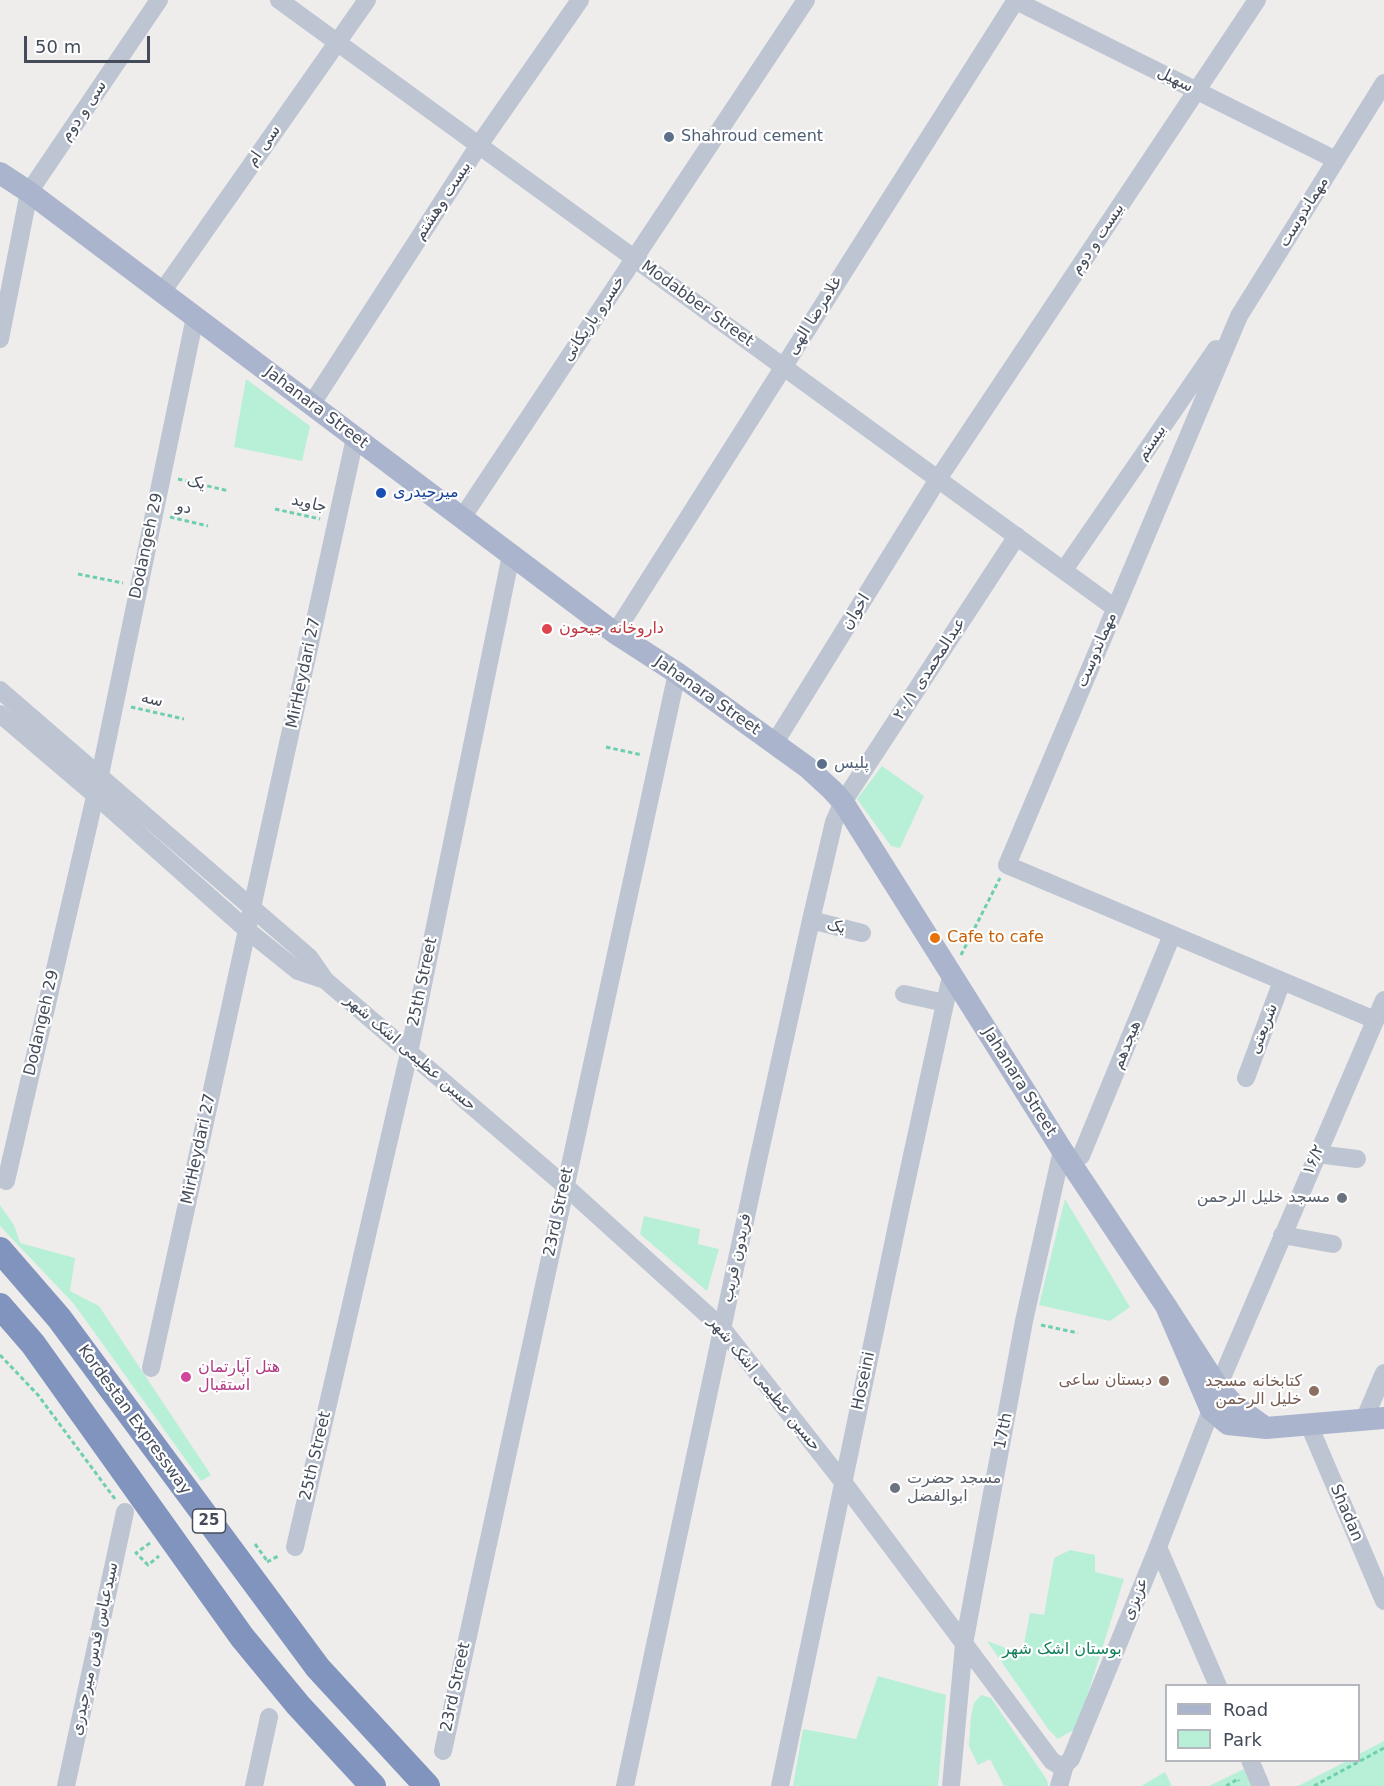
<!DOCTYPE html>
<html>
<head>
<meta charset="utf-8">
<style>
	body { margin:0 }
	#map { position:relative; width:1384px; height:1786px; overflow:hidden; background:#efecec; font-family:"DejaVu Sans",sans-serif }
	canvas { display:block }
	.legend { position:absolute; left:1165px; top:1684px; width:195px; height:78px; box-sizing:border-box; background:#fff; border:2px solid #b4b7bd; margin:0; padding:8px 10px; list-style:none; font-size:18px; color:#444c5a }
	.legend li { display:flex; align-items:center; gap:12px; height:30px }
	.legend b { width:30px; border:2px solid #b4b7bd }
	.scale { position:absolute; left:24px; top:36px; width:126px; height:27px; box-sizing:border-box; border:3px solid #444c5a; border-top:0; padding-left:8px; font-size:18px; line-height:21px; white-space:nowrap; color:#444c5a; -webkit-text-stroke:4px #fff; paint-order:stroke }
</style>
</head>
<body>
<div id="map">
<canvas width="1384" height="1786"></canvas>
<ul class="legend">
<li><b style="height:8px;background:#aab5cd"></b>Road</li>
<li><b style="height:16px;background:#b7f0d7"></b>Park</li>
</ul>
<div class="scale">50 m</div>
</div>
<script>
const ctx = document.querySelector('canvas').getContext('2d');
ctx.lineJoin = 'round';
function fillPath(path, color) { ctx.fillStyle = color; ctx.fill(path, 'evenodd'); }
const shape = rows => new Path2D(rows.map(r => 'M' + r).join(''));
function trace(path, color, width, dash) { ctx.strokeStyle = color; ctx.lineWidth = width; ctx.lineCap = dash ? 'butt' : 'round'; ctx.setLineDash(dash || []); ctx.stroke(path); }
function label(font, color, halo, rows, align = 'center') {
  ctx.font = font + ' "DejaVu Sans","Noto Naskh Arabic",sans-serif'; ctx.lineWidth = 4.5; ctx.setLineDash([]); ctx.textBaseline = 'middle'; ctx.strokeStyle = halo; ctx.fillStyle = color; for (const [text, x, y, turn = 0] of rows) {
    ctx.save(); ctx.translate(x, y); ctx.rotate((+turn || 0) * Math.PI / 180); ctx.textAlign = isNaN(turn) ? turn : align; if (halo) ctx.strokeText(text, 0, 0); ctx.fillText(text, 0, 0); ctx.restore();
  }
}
fillPath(shape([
	[246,379,310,426,302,461,234,447],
	[882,766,924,796,900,848,891,846,857,799],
	[1065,1199,1130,1307,1110,1321,1039,1305],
	[0,1205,14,1225,20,1243,75,1258,70,1291,99,1306,211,1475,201,1481,74,1304,0,1226],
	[644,1216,700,1229,698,1244,719,1249,707,1291,640,1234],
	[1070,1550,1095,1555,1095,1572,1124,1579,1077,1728,1058,1739,1049,1730,987,1641,1022,1654,1030,1613,1044,1615,1054,1558],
	[878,1676,946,1695,938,1786,793,1786,803,1729,856,1739],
	[981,1695,991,1698,1047,1780,1048,1786,1004,1786,990,1759,978,1765,969,1746,971,1716,974,1703],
	[1384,1741,1384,1786,1298,1786,1347,1761,1358,1760,1359,1754],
	[1244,1769,1253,1786,1209,1786],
	[1165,1772,1172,1786,1141,1786]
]), '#b7f0d7');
trace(shape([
	[178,479,229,491],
	[275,509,320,519],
	[170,517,208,526],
	[78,574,123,583],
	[131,707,184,719],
	[606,747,642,755],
	[961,955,1000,878],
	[1041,1325,1078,1333],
	[0,1355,38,1395,115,1499],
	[150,1543,136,1553,148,1565,159,1556],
	[255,1544,268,1562],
	[267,1562,280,1555],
	[1226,1786,1238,1779,1239,1781],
	[1314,1786,1384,1748]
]), '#6dcfb0', 3, [4.5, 3]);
trace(shape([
	[279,0,1115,608],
	[1014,0,1336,160],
	[162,292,367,0],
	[0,339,29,192,159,0],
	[311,405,479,145,580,0],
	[462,518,806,0],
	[1064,570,1216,349],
	[615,633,1016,0],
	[0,690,309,957,325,980,564,1185,722,1328,843,1482,1052,1761,1060,1766,1065,1765],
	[0,714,95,795,247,930,298,971,325,980],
	[774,744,938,479,1257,0],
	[811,920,862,933],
	[904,994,945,1003],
	[1375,1020,1007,865,1239,316,1384,83],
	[1246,1078,1282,981],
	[1317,1154,1357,1159],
	[1081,1156,1172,935],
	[6,1181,100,775,195,317],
	[1282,1235,1333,1244],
	[151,1368,355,438],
	[1218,1387,1384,1000],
	[1364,1420,1384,1373],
	[1309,1425,1384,1601],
	[295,1547,409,1053,511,555],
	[1158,1547,1218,1686],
	[443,1751,677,673],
	[1250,1760,1261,1786],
	[66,1786,125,1512],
	[254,1786,269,1717],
	[625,1786,757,1165,811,920,834,822,843,802,1017,536],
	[780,1786,901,1206,951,976],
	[951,1786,964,1644,1024,1321,1062,1150],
	[1059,1786,1065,1765,1071,1759,1158,1547,1211,1410]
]), '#bec5d2', 18);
trace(shape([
	[0,173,29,192,615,633,677,673,807,767,832,790,843,802,1062,1150,1166,1306,1218,1387,1235,1406,1266,1428,1228,1424,1211,1410,1166,1306],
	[1266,1428,1384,1418]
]), '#aab5cd', 22);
trace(shape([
	[0,1250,59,1318,318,1668,427,1786],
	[0,1306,33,1344,242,1637,298,1705,373,1786]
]), '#8194be', 26);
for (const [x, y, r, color] of [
	[669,137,6,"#5c6f8a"],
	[381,493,6,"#1a4fb4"],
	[547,629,6,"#e0444e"],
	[822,764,6,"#5c6f8a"],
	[935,938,6,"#e8710a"],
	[1342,1198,6,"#6b7280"],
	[186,1377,6,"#d1479c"],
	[1164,1381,6,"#8d6e63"],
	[1314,1391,6,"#8d6e63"],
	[895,1488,6,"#6b7280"]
]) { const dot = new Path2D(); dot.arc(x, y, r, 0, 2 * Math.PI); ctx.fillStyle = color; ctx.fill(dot); trace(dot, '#fff', 2); }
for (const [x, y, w] of [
	[209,1521,33]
]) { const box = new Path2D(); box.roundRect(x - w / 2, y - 12, w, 24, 4.5); ctx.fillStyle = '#fff'; ctx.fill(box); trace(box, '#444c5a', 1.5); }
label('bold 15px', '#444c5a', null, [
	["25",209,1521]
]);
label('16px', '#444c5a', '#fff', [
	["سهیل",1175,80,26],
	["سی و دوم",84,111,-56],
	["سی ام",264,146,-55],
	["بیست وهشتم",443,201,-57],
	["مهماندوست",1304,212,-58],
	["بیست و دوم",1098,239,-56],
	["Modabber Street",697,304,36],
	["غلامرضا الهی",815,316,-58],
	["خسرو باریکانی",594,319,-56],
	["Jahanara Street",316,408,37],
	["بیستم",1152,443,-56],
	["یک",196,483,13],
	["جاوید",309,504,13],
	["دو",184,508,13],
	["Dodangeh 29",147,546,-78],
	["اخوان",856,612,-58],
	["مهماندوست",1097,650,-67],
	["عبدالمحمدی ۲۰/۱",930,669,-57],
	["MirHeydari 27",304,673,-78],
	["Jahanara Street",707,696,35],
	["سه",152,700,13],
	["یک",836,927,14],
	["25th Street",423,982,-78],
	["Dodangeh 29",42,1023,-77],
	["شریعتی",1264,1029,-69],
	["هیجدهم",1127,1045,-68],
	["حسین عظیمی اشک شهر",410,1053,41],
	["Jahanara Street",1019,1082,58],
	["MirHeydari 27",199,1149,-78],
	["۱۶/۲",1314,1160,-67],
	["23rd Street",559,1212,-78],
	["فریدون قریب",737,1258,-78],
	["Hoseini",864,1381,-78],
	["حسین عظیمی اشک شهر",764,1384,51],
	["Kordestan Expressway",134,1420,54],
	["17th",1004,1431,-79],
	["25th Street",316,1456,-77],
	["Shadan",1346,1513,67],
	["عزیزی",1136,1599,-68],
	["سیدعباس قدس میرحیدری",95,1649,-78],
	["23rd Street",456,1687,-78]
]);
label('16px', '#4e5e75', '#fff', [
	["Shahroud cement",681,137],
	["پلیس",834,764]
], 'left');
label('16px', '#164399', '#fff', [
	["میرحیدری",393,493]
], 'left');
label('16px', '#be3a42', '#fff', [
	["داروخانه جیحون",559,629]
], 'left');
label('16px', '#c56008', '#fff', [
	["Cafe to cafe",947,938]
], 'left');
label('16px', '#5b616d', '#fff', [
	["مسجد خلیل الرحمن",1330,1198],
	["مسجد حضرت",907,1479,"left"],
	["ابوالفضل",907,1497,"left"]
], 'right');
label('16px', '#b23c85', '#fff', [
	["هتل آپارتمان",198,1368],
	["استقبال",198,1386]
], 'left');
label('16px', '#785e54', '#fff', [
	["دبستان ساعی",1152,1381],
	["كتابخانه مسجد",1302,1382],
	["خليل الرحمن",1302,1400]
], 'right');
label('16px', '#127e5a', '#fff', [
	["بوستان اشک شهر",1062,1650]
]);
</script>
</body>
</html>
